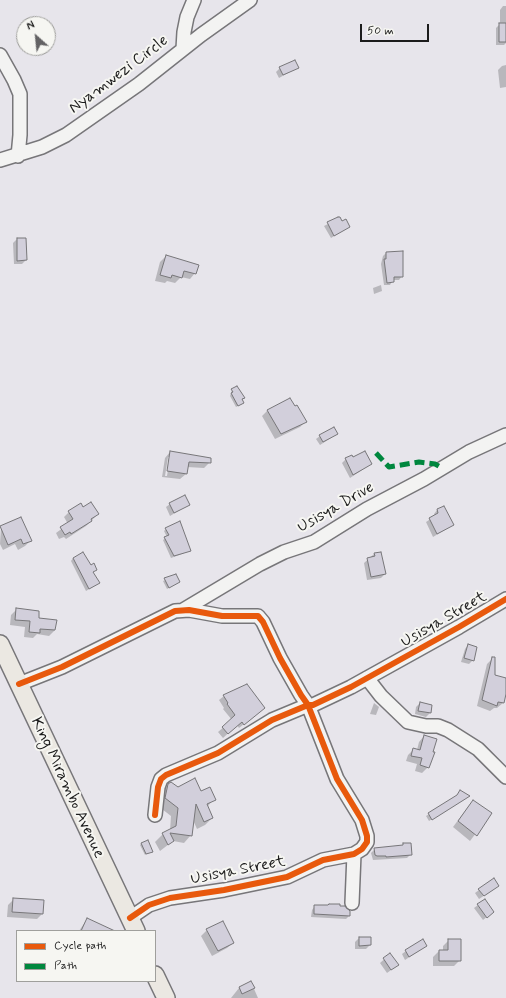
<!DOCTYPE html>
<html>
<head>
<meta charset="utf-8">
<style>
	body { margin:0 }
	#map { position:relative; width:506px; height:998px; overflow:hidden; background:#e7e5eb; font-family:Mynerve,sans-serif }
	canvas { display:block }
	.legend { position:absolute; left:16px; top:930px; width:140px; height:52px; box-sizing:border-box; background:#f6f6f2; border:1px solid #9f9f9c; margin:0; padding:5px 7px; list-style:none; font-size:12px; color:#1c1c1c }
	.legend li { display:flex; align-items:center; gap:8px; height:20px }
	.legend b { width:20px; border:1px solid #9f9f9c }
	.north { position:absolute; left:16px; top:16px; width:40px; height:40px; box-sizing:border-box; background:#f6f6f2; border:1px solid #9f9f9c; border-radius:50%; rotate:333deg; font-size:11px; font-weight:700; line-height:16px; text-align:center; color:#1c1c1c }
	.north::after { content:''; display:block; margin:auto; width:14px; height:18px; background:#636264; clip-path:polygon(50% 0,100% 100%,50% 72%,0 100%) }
	.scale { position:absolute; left:360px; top:24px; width:69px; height:18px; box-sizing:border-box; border:2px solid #1c1c1c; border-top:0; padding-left:5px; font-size:12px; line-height:14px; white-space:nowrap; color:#1c1c1c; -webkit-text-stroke:3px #f6f6f2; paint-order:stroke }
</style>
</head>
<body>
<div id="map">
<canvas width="506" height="998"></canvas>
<ul class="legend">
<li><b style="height:5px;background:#e8590c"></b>Cycle path</li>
<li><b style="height:5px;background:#00873e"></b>Path</li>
</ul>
<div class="north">N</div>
<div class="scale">50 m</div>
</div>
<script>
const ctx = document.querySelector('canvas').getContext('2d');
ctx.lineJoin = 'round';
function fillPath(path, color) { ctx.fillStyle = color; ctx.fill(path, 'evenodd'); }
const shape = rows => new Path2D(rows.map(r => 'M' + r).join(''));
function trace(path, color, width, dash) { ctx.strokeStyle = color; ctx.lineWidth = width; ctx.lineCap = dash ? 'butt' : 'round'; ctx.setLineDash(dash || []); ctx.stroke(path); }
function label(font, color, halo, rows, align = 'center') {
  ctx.font = font + ' Mynerve,sans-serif'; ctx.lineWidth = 4; ctx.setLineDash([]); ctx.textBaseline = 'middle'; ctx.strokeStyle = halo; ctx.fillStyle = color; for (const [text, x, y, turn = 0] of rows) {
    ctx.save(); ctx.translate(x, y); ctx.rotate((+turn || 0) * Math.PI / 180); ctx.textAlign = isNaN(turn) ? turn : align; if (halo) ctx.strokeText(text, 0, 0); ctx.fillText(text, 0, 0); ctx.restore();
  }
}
fillPath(shape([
	[503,6,506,6,506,43,504,45,496,45,496,28,500,24,500,10],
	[506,65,506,87,500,88,498,70,502,66],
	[280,68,297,68,279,78,276,72],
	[340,218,342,223,349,227,331,238,324,226],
	[17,239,26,260,22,264,14,264,13,243],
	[402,252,402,276,399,280,393,280,390,285,384,285,381,264,383,256,386,253],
	[166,256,195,273,190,279,181,277,175,283,167,281,165,283,155,281,160,262],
	[381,285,382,291,374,294,373,288],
	[232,390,243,398,242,404,236,407,230,396],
	[289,399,305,422,300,427,275,439,262,416,267,411],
	[337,434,320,445,316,439,320,436],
	[170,452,210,462,204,468,187,467,186,474,180,479,162,477,165,458],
	[168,457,170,457,167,476,165,476],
	[346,459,353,459,371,464,350,478,342,463],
	[170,504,188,505,170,516,166,507],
	[443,507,453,525,433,537,426,522,435,516,434,514,437,510],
	[82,508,98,514,86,526,66,539,64,537,59,539,56,533,68,524,64,517,69,512],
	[1,527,31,540,25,546,18,550,15,544,3,550,0,544],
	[166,529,190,551,171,558,163,540,167,537,164,531],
	[380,553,385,574,381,578,367,580,364,563,374,554],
	[73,558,96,569,93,573,96,585,86,591,71,561],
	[176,575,178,583,167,589,163,581],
	[17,609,38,619,55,630,49,636,37,634,33,638,24,637,25,627,10,625,11,615],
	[468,645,473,660,469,664,461,662,465,649],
	[493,658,494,676,506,679,506,689,503,703,497,708,494,708,490,711,477,706,487,664],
	[224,696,264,708,239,728,237,725,223,738,218,732,232,720,223,709,224,708,219,700],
	[374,703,379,707,376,715,370,714],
	[420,703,430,713,426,717,415,714,416,707],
	[424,736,428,767,422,773,415,771,417,764,406,761,408,755,414,749,417,750,419,742],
	[168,785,200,793,214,799,207,807,212,818,205,825,197,829,193,820,191,835,184,843,173,841,160,851,155,842,163,834,170,831,171,816,158,806,161,792],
	[469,796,429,821,426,816,456,797],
	[468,807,491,813,470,841,453,827],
	[142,843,152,851,145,855,140,845],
	[375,849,411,854,407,858,373,860,371,853],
	[494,889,479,899,475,893,479,890],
	[14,899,42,914,37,919,7,917,8,905],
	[478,905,493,912,483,920,474,908],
	[315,906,339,907,349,916,346,919,311,917,312,910],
	[87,919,112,931,79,931],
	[207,930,233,943,227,948,212,956,201,936],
	[359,938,370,945,366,949,355,949,355,942],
	[449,940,460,960,454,966,433,966,433,957,439,951,443,951,443,946],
	[426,946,405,960,402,954,406,951],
	[390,954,398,965,387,973,380,963],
	[251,982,258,998,231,998,239,988]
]), '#0003');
const building = shape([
	[499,23,506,23,506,42,499,42,499,23],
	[295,60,299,68,283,75,279,67,295,60],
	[338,217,340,217,342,221,346,219,350,227,334,236,327,222,338,217],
	[17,238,26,238,27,260,17,261,17,238],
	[403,251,403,277,394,277,394,282,387,283,384,259,386,259,386,252,403,251],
	[166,255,199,265,196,274,184,271,182,278,172,275,171,278,160,275,166,255],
	[237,386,245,398,242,399,244,403,238,406,231,393,233,392,231,389,237,386],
	[290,398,295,406,297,405,307,422,281,434,267,410,290,398],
	[334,427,338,434,323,442,319,435,334,427],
	[170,451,211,458,211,463,189,462,187,474,167,471,170,451],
	[365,451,372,464,353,475,345,458,352,455,353,457,365,451],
	[185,495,190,505,174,513,169,503,185,495],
	[91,502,99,514,91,519,92,521,71,534,70,532,65,535,60,527,73,519,68,511,81,503,83,507,91,502],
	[444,506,454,525,437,534,429,518,438,513,437,509,444,506],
	[21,517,32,541,23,544,21,539,8,545,0,526,21,517],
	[180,521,191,551,174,556,164,537,169,535,165,528,180,521],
	[83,552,91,565,94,563,97,570,93,572,100,583,89,589,73,558,83,552],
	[381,552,386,574,371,577,367,558,375,556,374,553,381,552],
	[176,574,180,582,169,588,164,578,176,574],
	[16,608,39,611,39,618,57,620,55,630,40,629,40,633,29,632,30,621,15,620,16,608],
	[468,644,477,647,474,661,464,658,468,644],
	[492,657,495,657,495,675,506,678,506,694,504,703,498,702,497,706,482,700,492,657],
	[247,684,265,708,244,725,242,722,228,734,222,727,235,715,227,704,228,703,223,695,247,684],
	[420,702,432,705,431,713,418,711,420,702],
	[424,735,437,739,433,752,435,752,429,768,420,765,422,758,411,756,413,748,420,750,424,735],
	[195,778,201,791,210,787,216,800,207,804,213,818,204,822,196,804,192,836,170,833,174,841,168,845,162,833,176,826,178,808,165,798,168,784,171,782,178,787,195,778],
	[460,790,470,796,432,820,428,813,457,795,460,790],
	[473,800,492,813,477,836,458,821,473,800],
	[148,840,153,852,146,854,141,843,148,840],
	[403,843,411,843,412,855,386,857,386,856,377,856,375,855,374,848,403,845,403,843],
	[494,878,499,886,484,896,478,889,494,878],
	[13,898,44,900,43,914,12,912,13,898],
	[485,899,494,912,487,918,477,904,485,899],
	[329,904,340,904,340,906,345,906,350,911,350,916,314,914,314,905,328,905,329,904],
	[87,918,115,931,81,931,87,918],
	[223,921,234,943,218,951,206,929,223,921],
	[359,937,371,937,371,945,359,946,359,937],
	[423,939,427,946,409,957,405,950,423,939],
	[448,939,461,939,461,961,439,961,439,950,448,950,448,939],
	[390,953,399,965,391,970,383,958,390,953],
	[251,981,255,988,242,994,239,987,251,981]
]);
fillPath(building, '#d2cfdb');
trace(building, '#777679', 1);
const minor = shape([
	[183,49,184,32,187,17,194,0],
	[0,55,14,80,20,94,20,135,18,156],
	[0,160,42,147,66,135,139,84,201,35,250,0],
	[183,610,260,564,284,552,314,542,367,509,424,479,469,452,506,435],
	[367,678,381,696,408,722,426,726,438,726,448,730,478,749,506,777],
	[19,684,62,667,175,611,189,610,222,616,258,616,263,622,280,658,301,695,308,705,313,705,351,687,459,627,506,599],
	[352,903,354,854],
	[130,918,149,905,170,898,224,890,287,877,323,860,354,854,362,849,367,842,367,836,362,820,337,779,308,705,272,720,218,753,166,775,161,779,158,787,155,815]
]);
const major = shape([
	[0,644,136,931],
	[155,975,166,998]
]);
trace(minor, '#777679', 16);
trace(major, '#777679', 20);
trace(minor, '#f3f3f2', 13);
trace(major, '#ebe8e2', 17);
trace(shape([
	[376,453,389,467,419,462,435,464,442,468]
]), '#00873e', 5, [10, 5]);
trace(shape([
	[19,684,62,667,175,611,189,610,222,616,258,616,263,622,280,658,301,695,308,705,313,705,351,687,459,627,506,599],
	[130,918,149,905,170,898,224,890,287,877,323,860,354,854,362,849,367,842,367,836,362,820,337,779,308,705,272,720,218,753,166,775,161,779,158,787,155,815]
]), '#e8590c', 6);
label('16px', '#1c1c1c', '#f6f6f2', [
	["Nyamwezi Circle",119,75,-37],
	["Usisya Drive",336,508,-30],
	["Usisya Street",444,620,-30],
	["King Mirambo Avenue",67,788,65],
	["Usisya Street",238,871,-11]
]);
</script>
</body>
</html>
